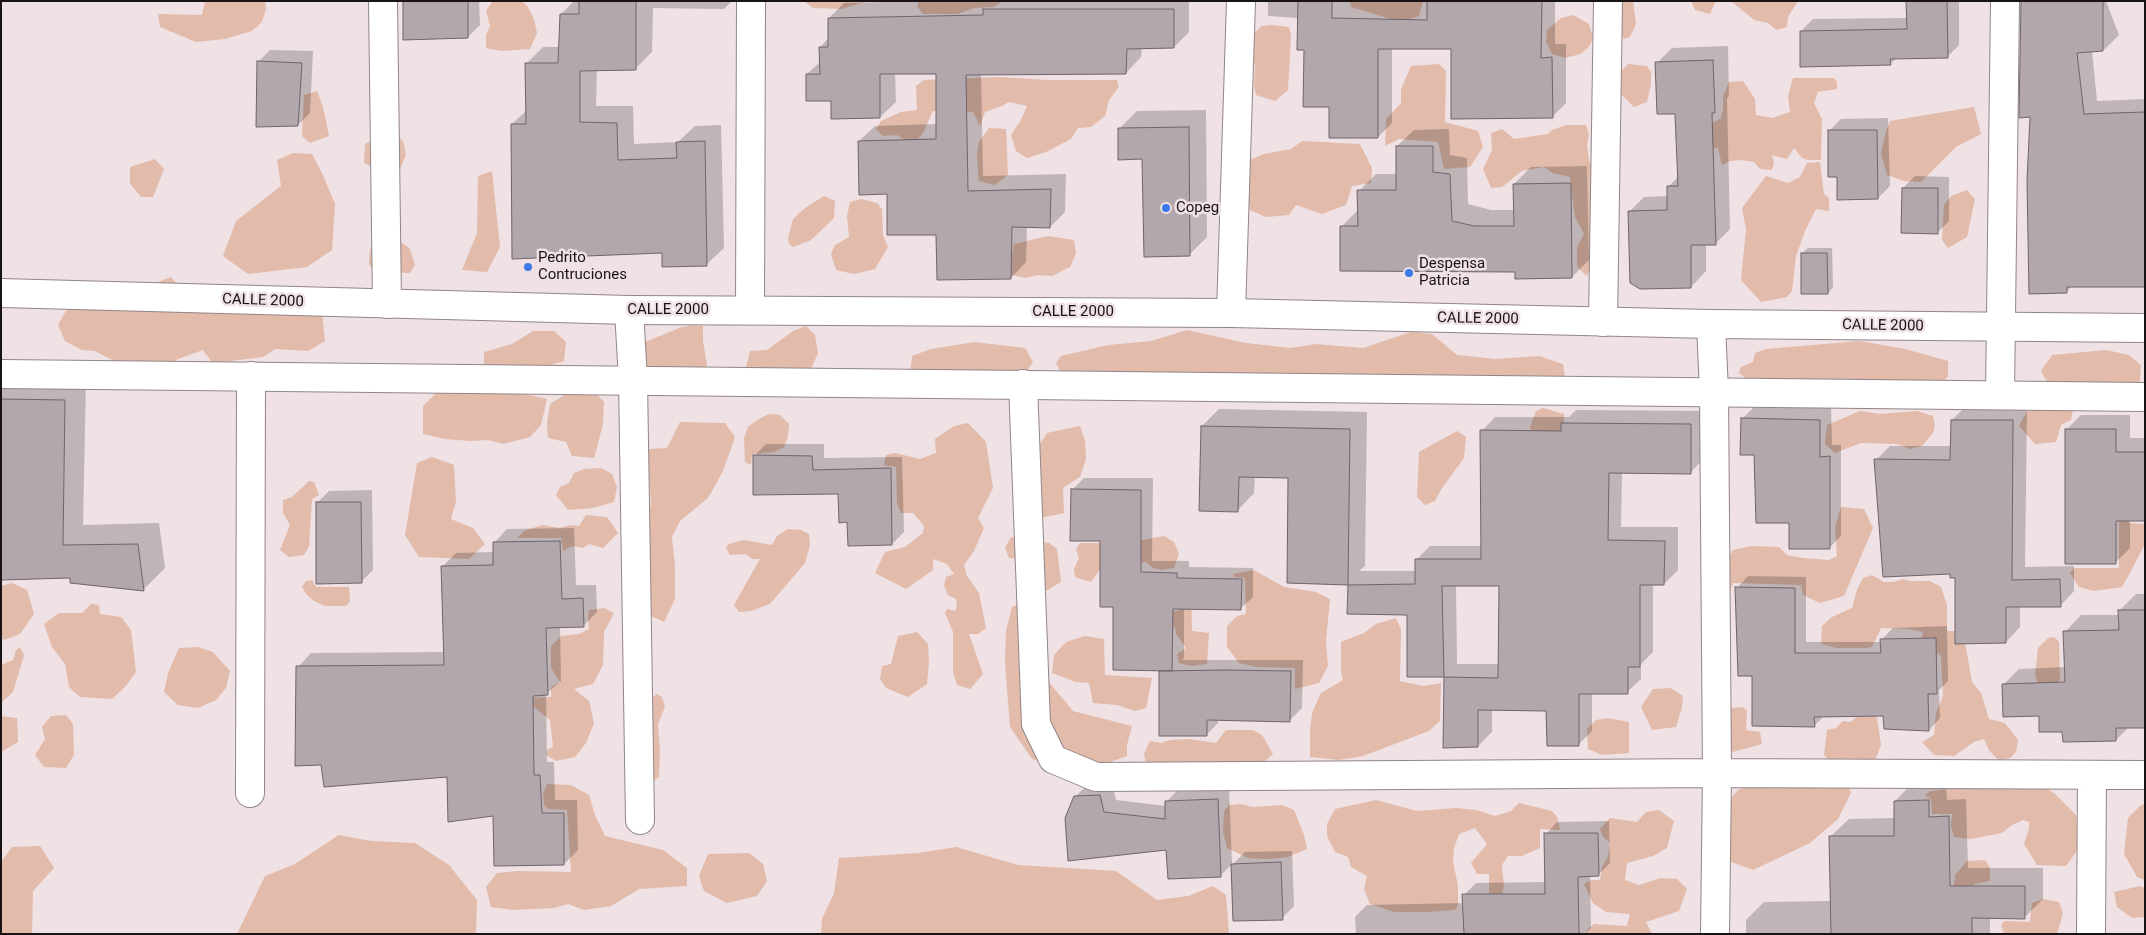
<!DOCTYPE html>
<html>
<head>
<meta charset="utf-8">
<style>
	body { margin:0 }
	#map { position:relative; width:2146px; height:935px; overflow:hidden; background:#efe1e4; font-family:Roboto,sans-serif }
	canvas { display:block }
	.frame { position:absolute; inset:0; border:2px solid #181314; pointer-events:none }
</style>
</head>
<body>
<div id="map">
<canvas width="2146" height="935"></canvas>
<div class="frame"></div>
</div>
<script>
const ctx = document.querySelector('canvas').getContext('2d');
ctx.lineJoin = 'round';
function fillPath(path, color) { ctx.fillStyle = color; ctx.fill(path, 'evenodd'); }
const shape = rows => new Path2D(rows.map(r => 'M' + r).join(''));
function trace(path, color, width, dash) { ctx.strokeStyle = color; ctx.lineWidth = width; ctx.lineCap = dash ? 'butt' : 'round'; ctx.setLineDash(dash || []); ctx.stroke(path); }
function label(font, color, halo, rows, align = 'center') {
  ctx.font = font + ' Roboto,sans-serif'; ctx.lineWidth = 5; ctx.setLineDash([]); ctx.textBaseline = 'middle'; ctx.strokeStyle = halo; ctx.fillStyle = color; for (const [text, x, y, turn = 0] of rows) {
    ctx.save(); ctx.translate(x, y); ctx.rotate((+turn || 0) * Math.PI / 180); ctx.textAlign = isNaN(turn) ? turn : align; if (halo) ctx.strokeText(text, 0, 0); ctx.fillText(text, 0, 0); ctx.restore();
  }
}
fillPath(shape([
	[205,1,265,1,266,9,262,22,252,31,225,39,196,42,160,27,158,14,202,15],
	[804,1,868,1,842,9,813,8],
	[919,1,1002,1,994,7,974,8,958,14,923,14,917,6],
	[1350,1,1423,1,1419,16,1410,19,1394,20,1351,7],
	[1611,1,1633,1,1636,24,1630,37,1624,39,1615,22],
	[1691,1,1716,1,1710,14,1695,10],
	[1731,1,1798,1,1788,17,1787,27,1776,30,1768,23,1754,20],
	[492,2,523,2,528,7,534,19,537,33,530,49,501,51,486,48,486,35,490,26,486,11],
	[1573,15,1589,24,1593,38,1589,47,1580,54,1566,58,1552,54,1546,42,1547,30,1561,18],
	[1272,25,1289,27,1291,36,1288,90,1275,101,1256,95,1254,86,1255,65,1249,52,1248,34,1257,31,1261,26],
	[1439,64,1446,71,1445,122,1478,131,1483,147,1470,167,1444,169,1438,142,1399,139,1385,146,1386,119,1401,103,1401,89,1411,66],
	[1628,64,1647,66,1651,72,1651,84,1647,102,1634,107,1621,94,1618,74],
	[998,77,1049,80,1117,80,1119,87,1109,100,1105,116,1091,127,1078,128,1071,139,1046,152,1027,158,1016,151,1011,135,1021,120,1027,106,1009,102,1002,106,985,112,980,126,973,112,933,111,923,133,913,145,897,135,883,136,876,129,881,121,901,112,917,110,916,86,924,80],
	[1793,78,1834,78,1837,82,1837,89,1818,92,1814,103,1822,119,1821,160,1808,160,1802,158,1794,148,1787,159,1772,155,1774,163,1772,170,1760,169,1754,162,1741,160,1730,161,1722,165,1718,148,1700,150,1711,124,1721,118,1723,109,1723,96,1729,82,1743,81,1755,99,1756,115,1772,118,1790,112,1788,96],
	[317,91,323,107,329,136,310,143,302,136,304,95],
	[1974,107,1981,134,1956,147,1921,182,1904,181,1887,175,1881,154,1886,131,1890,121],
	[1566,125,1586,125,1589,134,1587,145,1589,160,1598,184,1600,259,1586,276,1577,266,1577,247,1584,234,1575,217,1570,177,1553,173,1544,167,1522,171,1502,187,1491,188,1483,169,1492,150,1491,133,1502,129,1514,139,1548,134,1552,130],
	[989,128,1006,129,1008,175,995,185,979,181,978,172,977,153,979,142],
	[383,135,398,137,403,141,406,155,399,171,381,172,364,163,365,144],
	[1302,141,1360,144,1372,168,1371,183,1352,186,1346,205,1322,214,1296,205,1289,215,1266,217,1250,210,1246,185,1249,160,1264,154,1291,149],
	[293,153,312,154,322,173,335,204,332,250,307,267,248,274,223,256,236,221,281,186,277,160],
	[155,159,164,169,153,197,141,197,130,184,130,167],
	[1820,162,1824,194,1829,198,1829,211,1816,209,1805,231,1796,256,1792,291,1787,297,1761,302,1741,280,1746,229,1742,208,1766,176,1788,183,1800,177,1807,163],
	[492,171,500,247,487,272,462,270,477,233,478,176],
	[1967,190,1975,199,1967,237,1948,248,1942,240,1944,205,1951,196],
	[824,196,835,201,834,218,811,240,793,247,789,244,788,238,793,219,805,208],
	[861,199,877,203,882,209,883,235,888,247,875,269,854,274,836,270,831,254,835,245,849,237,847,216,850,202],
	[1048,236,1074,240,1076,253,1070,267,1052,276,1038,275,1025,278,1009,274,1014,244],
	[378,241,400,241,410,249,415,265,410,273,374,272,369,264,370,250],
	[171,277,195,305,253,286,274,315,289,307,322,311,325,341,308,351,275,349,263,357,231,361,217,369,203,350,178,359,164,368,122,365,95,351,82,350,65,341,58,325,70,304,145,287],
	[693,325,703,326,703,341,707,365,691,383,648,369,644,358,645,342,682,327],
	[806,326,815,335,818,353,808,376,758,384,746,367,750,351,767,350,793,331],
	[1187,330,1246,343,1291,348,1315,344,1363,348,1411,332,1432,334,1457,355,1496,359,1539,356,1563,364,1565,377,1545,381,1268,398,1258,402,1245,402,1238,398,1062,375,1056,363,1061,356,1108,345,1151,341],
	[533,331,554,331,566,342,564,361,528,372,525,394,547,399,541,425,530,437,503,444,488,440,471,441,445,439,423,434,423,406,448,381,484,369,484,352,512,344],
	[1859,341,1905,349,1948,361,1948,376,1943,382,1757,387,1739,373,1741,367,1753,362,1755,353,1766,349],
	[975,342,1025,348,1033,362,1025,374,910,375,912,356,931,349],
	[2106,350,2129,355,2141,365,2140,381,2132,389,2049,386,2041,371,2052,355],
	[573,390,596,393,604,402,603,424,594,458,572,456,566,442,548,438,547,423,550,404],
	[1543,408,1564,414,1564,429,1554,451,1538,449,1530,427,1536,411],
	[2042,409,2073,410,2071,420,2061,425,2056,442,2035,444,2019,426,2027,411],
	[1860,411,1880,414,1917,411,1933,416,1935,426,1933,433,1922,446,1910,449,1897,444,1861,443,1835,453,1825,444,1827,425],
	[769,414,780,415,789,424,788,436,784,447,774,452,752,454,751,465,745,462,744,438,748,427,757,420],
	[680,422,725,423,735,437,723,471,708,498,680,521,672,537,675,567,675,599,664,622,644,613,643,519,651,505,649,474,642,460,644,454,650,449,667,448],
	[968,423,986,442,993,488,978,518,984,528,974,551,964,565,967,576,979,593,986,628,978,634,969,634,983,674,970,689,957,685,953,672,953,632,945,613,947,609,955,611,957,606,956,599,948,595,944,586,946,577,954,574,947,564,933,559,933,570,906,589,875,573,885,552,905,547,923,533,924,526,913,513,901,513,897,504,896,467,884,465,886,455,895,453,920,459,936,453,935,439,954,426],
	[1080,426,1085,441,1086,459,1080,477,1063,488,1064,513,1036,519,1034,453,1047,433],
	[1457,431,1466,437,1464,458,1442,488,1435,501,1425,505,1417,497,1419,452],
	[432,457,454,465,456,502,451,519,473,528,485,544,469,559,419,557,405,535,417,463],
	[601,468,612,474,617,487,614,502,593,508,568,510,556,495,560,487,569,483,574,473,584,469],
	[309,481,314,482,319,495,312,499,309,546,304,555,289,557,280,550,290,525,283,513,283,500,292,497],
	[2127,497,2129,523,2145,524,2145,544,2132,569,2122,587,2094,591,2079,587,2070,573,2074,568,2119,568,2119,498],
	[1841,507,1864,509,1873,528,1844,596,1820,603,1803,595,1801,585,1733,583,1730,591,1721,596,1702,588,1706,579,1721,571,1733,550,1752,546,1779,547,1787,555,1803,558,1829,560,1837,556,1835,527],
	[586,515,607,517,618,533,603,548,589,544,583,548,572,546,563,551,561,538,517,538,524,531,542,525,560,528,570,525,579,526],
	[788,529,801,530,809,534,810,545,805,563,770,604,751,611,739,612,734,605,760,559,752,559,746,554,730,555,726,548,729,544,744,540,772,545,777,536],
	[1164,536,1174,542,1179,554,1174,568,1162,570,1153,568,1146,562,1113,564,1100,569,1091,582,1075,577,1074,569,1079,558,1076,549,1080,543,1126,543],
	[1011,537,1049,543,1057,549,1061,582,1039,595,1023,559,1009,558,1005,548],
	[1254,570,1284,587,1316,592,1330,599,1326,641,1328,666,1319,683,1295,689,1295,668,1257,667,1239,663,1227,647,1227,626,1237,616,1246,614,1245,578,1234,577,1233,574],
	[1872,575,1884,582,1894,582,1903,579,1909,581,1930,581,1941,587,1947,605,1947,631,1963,631,1972,682,1981,693,1989,719,2005,723,2018,740,2016,752,2010,758,1998,760,1989,750,1984,739,1974,742,1954,756,1934,755,1922,742,1934,735,1936,713,1943,696,1941,656,1935,651,1920,647,1923,632,1908,629,1881,628,1872,647,1866,648,1837,648,1821,644,1822,626,1832,617,1852,608,1857,590,1863,578],
	[312,580,316,587,349,587,350,601,346,606,325,606,314,601,307,595,302,587,306,581],
	[12,583,27,590,34,614,20,634,4,640,1,638,1,586],
	[1191,586,1192,631,1209,633,1207,664,1191,666,1179,663,1177,654,1186,648,1176,634,1175,627,1165,625,1159,611,1179,611,1179,587],
	[1029,600,1048,681,1073,711,1132,726,1127,745,1127,756,1099,766,1053,766,1032,759,1010,727,1005,663,1006,631,1012,607],
	[91,604,99,605,100,614,121,617,131,630,136,672,126,686,112,699,80,697,69,687,65,664,52,647,44,624,59,613,82,613],
	[604,608,614,613,604,632,603,665,593,684,574,689,589,701,594,723,586,743,575,757,556,761,546,755,547,750,553,747,550,720,533,706,532,698,551,697,551,687,560,682,551,668,551,646,561,636,579,634,589,629,588,620,589,610],
	[1396,618,1401,630,1400,681,1423,686,1441,683,1440,721,1429,731,1363,756,1339,760,1310,757,1310,730,1312,713,1321,693,1343,680,1341,672,1341,642,1364,633,1376,624],
	[917,632,928,644,929,662,927,684,908,697,886,688,880,679,882,666,891,664,898,636],
	[1085,636,1104,639,1105,675,1152,678,1146,708,1135,711,1117,705,1093,703,1089,683,1076,682,1052,673,1054,655,1066,642],
	[2054,637,2059,642,2060,679,2055,689,2039,688,2035,675,2038,648,2048,638],
	[20,647,24,655,13,692,1,703,1,665,13,660,16,650],
	[198,647,213,652,230,671,226,688,216,700,198,708,178,705,164,692,168,673,179,648],
	[1671,688,1683,696,1682,707,1676,727,1652,730,1641,707,1653,689],
	[657,694,662,697,665,707,658,724,660,750,659,777,648,784,645,702],
	[1743,707,1747,711,1746,730,1760,732,1762,744,1729,753,1723,709],
	[1866,708,1871,708,1877,718,1881,745,1874,763,1839,770,1824,755,1827,730,1836,728,1843,721,1851,722],
	[66,715,73,724,74,755,66,768,44,767,35,755,45,739,42,727,51,716],
	[1,716,17,718,18,742,1,752],
	[1607,718,1629,722,1629,753,1602,755,1588,749,1587,729,1596,720],
	[1226,730,1253,730,1262,735,1273,754,1250,774,1147,768,1144,754,1150,741,1161,743,1170,740,1189,739,1216,743],
	[1844,774,1851,793,1838,819,1810,843,1753,870,1720,858,1725,805,1738,790,1758,783],
	[2037,782,2055,794,2076,815,2079,848,2066,866,2037,865,2024,844,2029,828,2029,822,2023,820,2012,825,2002,833,1970,839,1954,837,1951,826,1952,814,1932,814,1931,799,1925,795,1931,791,1946,789,1954,786],
	[547,784,571,785,589,795,595,815,605,836,663,850,687,868,687,886,639,889,611,906,584,910,568,904,554,908,513,910,491,907,486,887,497,873,517,871,571,872,567,810,548,809,544,805,543,794],
	[1376,800,1417,811,1456,808,1476,810,1495,816,1511,811,1519,803,1552,811,1557,817,1560,830,1540,829,1540,848,1522,856,1508,856,1502,865,1504,886,1500,903,1489,896,1489,874,1477,874,1471,863,1487,844,1475,828,1459,834,1454,848,1453,861,1458,886,1458,905,1455,910,1427,912,1394,912,1370,904,1364,889,1367,876,1351,867,1348,857,1335,852,1327,836,1327,824,1335,809],
	[1241,804,1253,807,1282,805,1294,810,1304,835,1307,849,1288,857,1269,859,1248,858,1227,848,1223,832,1224,811,1229,805],
	[2145,804,2145,880,2137,877,2124,854,2128,818,2141,805],
	[1659,810,1674,821,1667,848,1653,856,1627,863,1625,880,1639,885,1661,878,1677,879,1687,889,1679,911,1646,922,1652,934,1586,934,1587,930,1594,924,1627,926,1630,914,1606,912,1593,903,1584,884,1591,880,1600,880,1602,867,1608,856,1610,843,1603,837,1600,829,1610,818,1637,822,1646,812],
	[339,835,371,841,415,843,449,865,477,900,476,934,237,934,265,876,295,864],
	[40,846,54,868,33,891,32,934,1,934,1,862,12,847],
	[956,847,1018,865,1116,871,1157,900,1188,896,1213,886,1226,895,1229,934,821,934,822,919,834,893,839,858,919,853],
	[749,853,763,864,767,881,757,896,727,903,704,891,699,876,708,854],
	[1985,860,1990,868,1990,881,1974,884,1973,898,1953,894,1955,875,1967,861],
	[2140,886,2145,888,2145,917,2132,918,2117,907,2114,892],
	[2043,899,2059,902,2063,913,2057,934,2004,934,2001,925,2005,921,2030,922,2032,903]
]), '#e2bbaa');
fillPath(shape([
	[404,1,479,1,480,25,468,37],
	[574,1,732,1,724,9,653,8,652,52,635,69,597,69,596,106,633,106,634,144,678,142,695,126,721,125,724,248,707,264,663,252,512,124,527,110,526,64,543,47,560,47,561,14],
	[921,1,1189,1,1189,32,1174,47,1142,47,1141,57,1126,73,981,73,983,176,1066,174,1065,212,1050,227,1027,226,1026,262,1011,278,938,234,859,141,875,126,937,124,937,73,895,72,896,102,880,117,832,99,807,74,821,61,820,47,829,38,829,18,844,3],
	[1268,1,1555,1,1555,44,1566,44,1566,103,1552,117,1452,48,1392,48,1392,123,1378,137,1305,48,1299,18,1268,16],
	[1908,1,1959,1,1959,45,1947,57,1897,58,1890,64,1801,31,1813,19,1908,18],
	[2022,1,2106,1,2119,35,2105,49,2092,50,2097,101,2145,99,2145,286,2073,285,2066,292,2031,116],
	[1728,46,1729,96,1727,99,1730,229,1715,244,1706,244,1706,271,1691,287,1629,212,1644,197,1668,196,1668,187,1679,176,1676,113,1657,63,1672,48],
	[270,50,313,51,310,113,298,125,258,62],
	[1206,110,1207,237,1190,254,1144,158,1119,129,1137,111],
	[1888,118,1890,186,1878,198,1838,176,1829,131,1841,119],
	[1449,129,1450,155,1467,158,1468,204,1491,210,1515,210,1514,184,1531,167,1587,166,1589,260,1572,277,1516,271,1342,226,1359,209,1359,191,1376,174,1397,174,1397,146,1414,130],
	[1915,176,1949,177,1949,221,1937,233,1903,188],
	[1808,248,1832,248,1833,287,1828,293,1802,253],
	[1,378,86,379,83,525,159,523,165,568,144,589,72,576,1,578],
	[1966,406,2027,406,2025,567,2074,566,2074,591,2060,606,2020,606,2020,627,2006,642,1956,577,1951,573,1876,460,1890,446,1952,446,1952,420],
	[1754,407,1831,408,1832,445,1841,445,1841,536,1829,548,1756,454,1742,419],
	[1219,409,1367,412,1365,566,1359,571,1416,571,1416,560,1430,546,1482,546,1482,431,1495,417,1569,417,1576,410,1705,411,1704,458,1691,472,1622,472,1621,527,1678,527,1678,570,1664,584,1653,584,1653,652,1641,664,1641,679,1627,692,1592,693,1592,731,1578,745,1548,710,1492,709,1492,732,1478,746,1444,746,1445,676,1408,676,1408,614,1349,613,1349,583,1288,582,1290,477,1255,476,1254,493,1237,511,1202,426],
	[1456,584,1500,584,1499,664,1457,664],
	[2081,415,2130,415,2130,438,2145,438,2145,520,2130,520,2130,548,2116,562,2066,430],
	[766,444,824,444,824,458,902,457,904,532,892,544,840,493,754,456],
	[1084,478,1153,478,1152,561,1189,561,1189,567,1253,568,1253,597,1241,608,1184,608,1184,658,1182,660,1303,660,1302,708,1290,720,1218,719,1218,723,1206,735,1160,672,1162,670,1114,606,1102,540,1072,490],
	[372,490,373,570,361,582,317,503,329,491],
	[574,528,576,585,596,585,597,612,583,626,560,626,561,681,546,694,547,762,554,762,555,800,577,800,578,850,564,864,495,815,448,775,322,764,298,667,311,653,444,652,442,567,456,553,494,552,494,543,507,529],
	[1748,576,1806,577,1806,642,1882,642,1882,639,1893,628,1947,626,1948,681,1939,690,1940,718,1929,730,1884,714,1824,716,1814,726,1753,675,1737,588],
	[2136,594,2145,594,2145,727,2129,727,2116,740,2064,731,2040,715,2003,685,2019,669,2065,667,2065,632,2081,615,2120,615,2120,610],
	[1112,783,1116,800,1166,806,1166,802,1178,790,1229,788,1232,864,1220,876,1075,797,1087,785],
	[1913,783,1946,783,1947,800,1966,799,1968,868,2043,868,2043,899,2025,917,1990,917,1990,934,1746,934,1746,920,1764,902,1832,901,1830,837,1849,819,1895,818,1895,801],
	[1609,821,1610,863,1598,875,1590,875,1591,928,1585,934,1356,934,1355,917,1367,905,1464,903,1464,895,1476,883,1546,882,1546,834,1557,822],
	[1292,851,1294,906,1282,918,1233,864,1245,852]
]), '#0003');
const building = shape([
	[403,1,468,1,468,38,403,40,403,1],
	[579,1,636,1,636,70,580,71,580,122,617,123,618,160,677,158,676,142,705,141,707,266,662,267,662,253,512,259,511,124,526,124,525,63,558,63,560,14,579,14,579,1],
	[1298,1,1332,1,1332,18,1427,20,1427,1,1542,1,1541,58,1552,57,1553,118,1451,119,1451,49,1378,49,1378,138,1329,138,1329,107,1303,107,1304,50,1297,50,1298,1],
	[1906,1,1947,1,1948,58,1890,59,1891,65,1800,67,1800,31,1907,29,1906,1],
	[2021,1,2103,1,2103,51,2077,53,2084,114,2145,112,2145,287,2067,287,2067,293,2029,294,2027,181,2030,117,2019,118,2021,1],
	[983,9,1174,9,1174,48,1127,49,1126,74,966,75,968,191,1051,189,1050,228,1012,227,1011,279,937,280,936,235,887,235,887,194,859,195,858,141,936,139,936,74,880,74,880,118,831,119,831,101,806,101,806,74,820,74,819,47,828,47,828,18,983,15,983,9],
	[1713,60,1715,113,1712,113,1716,245,1691,245,1691,288,1640,289,1630,283,1628,211,1667,210,1667,186,1678,186,1675,114,1657,114,1655,62,1713,60],
	[257,61,302,63,298,126,256,127,257,61],
	[1189,127,1190,256,1144,257,1142,159,1118,160,1118,128,1189,127],
	[1828,130,1877,130,1878,199,1837,200,1837,177,1828,177,1828,130],
	[1396,146,1433,146,1433,172,1450,174,1452,221,1474,226,1514,226,1513,184,1571,183,1572,278,1515,279,1515,272,1340,271,1340,226,1358,226,1357,190,1396,190,1396,146],
	[1902,188,1938,188,1938,234,1901,233,1902,188],
	[1801,253,1827,253,1828,294,1801,294,1801,253],
	[1,399,65,400,63,545,138,544,144,591,70,583,70,578,1,580,1,399],
	[1741,418,1820,420,1820,457,1830,456,1830,549,1789,549,1789,523,1756,523,1754,455,1740,455,1741,418],
	[1951,420,2013,420,2012,580,2060,579,2061,607,2006,607,2006,643,1955,644,1955,578,1950,578,1950,574,1883,577,1874,459,1950,460,1951,420],
	[1561,423,1691,424,1691,474,1609,473,1608,540,1665,541,1664,585,1640,585,1640,667,1628,667,1628,694,1579,694,1579,746,1547,746,1546,711,1478,710,1478,747,1443,748,1444,677,1407,677,1407,615,1347,614,1348,585,1415,584,1415,559,1481,559,1480,430,1561,431,1561,423],
	[1442,586,1499,586,1498,678,1444,677,1442,586],
	[1201,426,1350,429,1348,585,1287,583,1288,478,1239,477,1238,512,1199,511,1201,426],
	[2065,429,2116,429,2116,452,2145,452,2145,521,2116,521,2116,564,2065,564,2065,429],
	[753,455,812,456,813,470,891,468,892,545,848,546,847,522,839,523,838,494,753,495,753,455],
	[1071,489,1141,490,1141,572,1177,573,1177,578,1242,579,1241,610,1173,609,1172,671,1113,670,1113,607,1100,607,1100,541,1070,541,1071,489],
	[316,502,361,502,362,583,316,584,316,502],
	[560,541,562,599,583,598,584,627,546,628,548,695,533,696,534,775,540,775,542,813,564,813,564,865,494,866,493,816,448,822,447,777,324,787,321,765,295,766,296,666,444,665,441,566,493,565,493,542,560,541],
	[1735,587,1795,588,1795,653,1881,653,1880,639,1936,638,1937,694,1928,694,1929,731,1884,729,1883,716,1814,717,1815,727,1752,726,1752,676,1738,676,1735,587],
	[2118,610,2145,610,2145,728,2116,728,2116,741,2063,742,2062,732,2039,732,2039,716,2003,717,2002,684,2065,682,2063,631,2119,630,2118,610],
	[1226,670,1291,671,1290,722,1207,720,1207,736,1159,736,1159,671,1226,670],
	[1100,795,1104,812,1165,819,1165,801,1218,799,1221,877,1168,879,1166,850,1068,861,1065,818,1074,796,1100,795],
	[1929,800,1929,817,1949,816,1950,886,2025,886,2025,919,1972,918,1972,934,1831,934,1829,836,1894,836,1894,801,1929,800],
	[1544,833,1598,833,1599,876,1578,877,1579,934,1464,934,1462,894,1545,894,1544,833],
	[1281,862,1283,920,1233,921,1231,864,1281,862]
]);
fillPath(building, '#b2a7ad');
trace(building, '#6e646a', 1);
const street = shape([
	[383,1,387,304],
	[629,310,633,380,640,820],
	[750,310,751,1],
	[1231,313,1241,1],
	[1603,322,1608,1],
	[1711,324,1714,392,1717,773,1715,934],
	[1023,384,1036,724,1053,759,1096,777,1717,773,2145,775],
	[2000,395,2005,1],
	[250,793,251,376],
	[2091,934,2092,775]
]);
const secondary = shape([
	[1,293,629,310,1231,313,1711,324,2145,328],
	[1,374,2145,397]
]);
trace(street, '#928588', 30);
trace(secondary, '#928588', 30);
trace(street, '#fff', 28);
trace(secondary, '#fff', 28);
for (const [x, y, r, color] of [
	[1166,208,5,"#3c78e7"],
	[528,267,5,"#3c78e7"],
	[1409,273,5,"#3c78e7"]
]) { const dot = new Path2D(); dot.arc(x, y, r, 0, 2 * Math.PI); ctx.fillStyle = color; ctx.fill(dot); trace(dot, '#efe1e4', 2); }
label('15px', '#181314', '#efe1e4', [
	["Copeg",1176,208],
	["Pedrito",538,258],
	["Contruciones",538,275],
	["Despensa",1419,264],
	["Patricia",1419,281]
], 'left');
label('15px', '#181314', '#efe1e4', [
	["CALLE 2000",263,301,2],
	["CALLE 2000",668,310],
	["CALLE 2000",1073,312],
	["CALLE 2000",1478,319,1],
	["CALLE 2000",1883,326,1]
]);
</script>
</body>
</html>
